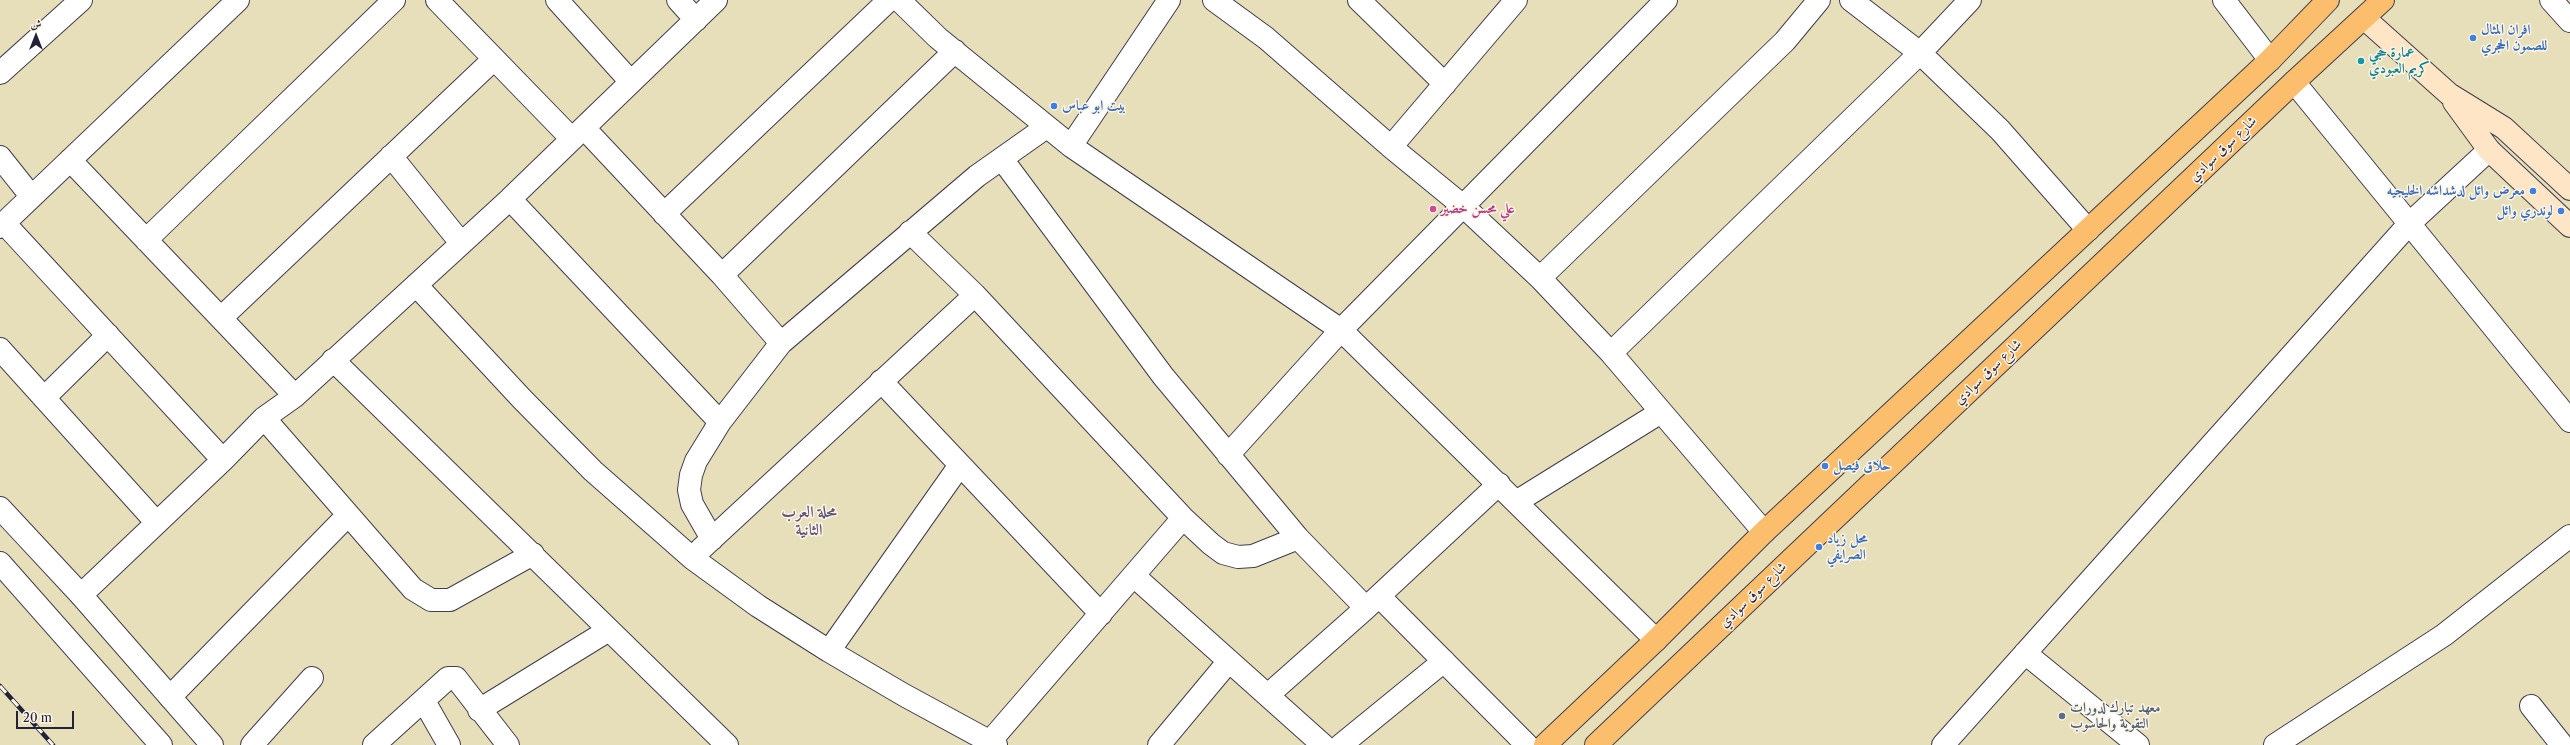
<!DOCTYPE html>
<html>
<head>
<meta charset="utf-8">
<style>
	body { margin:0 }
	#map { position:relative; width:2570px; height:745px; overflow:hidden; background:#e7dfb9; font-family:"Libre Caslon Text",Amiri,serif }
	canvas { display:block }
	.north { position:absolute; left:16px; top:16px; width:40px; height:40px; -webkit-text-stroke:3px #fcf5e5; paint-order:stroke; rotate:0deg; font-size:11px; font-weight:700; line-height:16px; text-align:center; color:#22223b }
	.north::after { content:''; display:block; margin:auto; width:14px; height:18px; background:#22223b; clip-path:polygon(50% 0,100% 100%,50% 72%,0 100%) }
	.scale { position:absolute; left:16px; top:711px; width:58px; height:18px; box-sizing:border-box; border:2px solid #22223b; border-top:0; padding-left:5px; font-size:12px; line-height:14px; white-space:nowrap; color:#22223b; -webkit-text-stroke:3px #fcf5e5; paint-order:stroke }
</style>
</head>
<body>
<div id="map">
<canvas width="2570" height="745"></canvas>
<div class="north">ش</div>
<div class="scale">20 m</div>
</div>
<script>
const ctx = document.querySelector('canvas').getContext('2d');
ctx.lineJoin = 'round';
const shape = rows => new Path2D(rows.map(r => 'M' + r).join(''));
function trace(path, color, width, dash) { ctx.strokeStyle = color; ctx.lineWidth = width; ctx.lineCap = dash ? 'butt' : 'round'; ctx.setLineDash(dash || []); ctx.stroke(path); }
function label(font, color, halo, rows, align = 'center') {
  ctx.font = font + ' "Libre Caslon Text",Amiri,serif'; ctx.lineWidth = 3; ctx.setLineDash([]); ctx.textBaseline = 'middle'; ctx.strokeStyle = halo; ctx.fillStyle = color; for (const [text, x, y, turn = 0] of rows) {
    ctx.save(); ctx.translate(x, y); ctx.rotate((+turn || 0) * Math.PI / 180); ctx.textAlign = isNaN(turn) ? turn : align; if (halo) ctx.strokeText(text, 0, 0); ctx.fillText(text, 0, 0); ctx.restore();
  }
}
const minor = shape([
	[437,0,572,139],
	[557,0,631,82],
	[678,0,696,20],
	[899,0,938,38,1071,146,1341,330,1656,640],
	[1214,0,1266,38,1391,147,1463,206,1540,278,1611,353,1764,532],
	[1359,0,1445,84],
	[1851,0,1920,53,2000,130,2088,230],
	[2551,0,2570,21],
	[0,73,81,0],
	[2294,82,2570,421],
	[584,128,722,275,781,343],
	[1071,146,1169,0],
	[1391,147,1516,0],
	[391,156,461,243],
	[0,157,31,196],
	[1002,159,1163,376,1298,538,1366,608],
	[70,160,295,396],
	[510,199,720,422],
	[664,214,889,0],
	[4,223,223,460],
	[0,227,238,0],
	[910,232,975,295,1183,518,1211,544,1223,553,1238,557,1253,556,1298,538],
	[146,240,394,0],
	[722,275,955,51],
	[1540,278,1785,41,1819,0],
	[416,285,522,399,593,471,692,558,758,606,829,651,904,695,996,745],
	[221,318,494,59],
	[0,349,156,522],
	[1611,353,1920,53,1970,0],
	[333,360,727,745],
	[881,381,1101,614],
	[44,398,108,335],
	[264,418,413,589,431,600,450,600,533,554],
	[1228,455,1341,330,1666,0],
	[1516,502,1661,412],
	[712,539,692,504,689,490,691,475,696,461,720,422,781,343,977,176,1045,128],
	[701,549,975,295],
	[1134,576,1323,745],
	[81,595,223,460,264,418,295,396,510,199,716,0],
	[1379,596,1527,745],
	[829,651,960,465],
	[2025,653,2138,745],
	[1268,695,1366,608,1499,484],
	[170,697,347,516],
	[424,701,449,745],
	[2531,706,2562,745],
	[479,710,609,630],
	[252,745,312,678],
	[374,745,448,678,456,678,508,745],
	[987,745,1183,518],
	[1159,745,1229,661],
	[1341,745,1444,661],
	[1943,745,2409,224,2489,150],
	[2275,745,2444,635,2570,536]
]);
const tertiary = shape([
	[2224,0,2270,60],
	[0,508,81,595,212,745],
	[0,563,161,745]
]);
const secondary = shape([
	[2364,18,2449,94,2504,128,2570,189],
	[2454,102,2489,150,2570,226]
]);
const primary = shape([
	[1545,745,1656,640,1764,532,2270,60,2328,0],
	[1596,745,2294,82,2383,0]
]);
trace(minor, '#403e4e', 24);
trace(tertiary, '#403e4e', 24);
trace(secondary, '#403e4e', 24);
trace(primary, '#403e4e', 24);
trace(minor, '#fff', 22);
trace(tertiary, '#fff', 22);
trace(secondary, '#fde5c5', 22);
trace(primary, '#fabe6d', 22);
const rail = shape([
	[0,686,53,745]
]);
trace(rail, '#22223b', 4.5);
trace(rail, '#fcf5e5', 3, [9]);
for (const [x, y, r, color] of [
	[2473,38,4,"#3f7fe0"],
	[2361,61,4,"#0f9aa8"],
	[1054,106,4,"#3f7fe0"],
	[2533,191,4,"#3f7fe0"],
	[1433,209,4,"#d1479c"],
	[2561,211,4,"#3f7fe0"],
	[1825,466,4,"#3f7fe0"],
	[1819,547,4,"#3f7fe0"],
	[2062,716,4,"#5c6f8a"]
]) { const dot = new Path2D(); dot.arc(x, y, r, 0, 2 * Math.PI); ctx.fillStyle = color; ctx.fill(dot); trace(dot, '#fcf5e5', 1.5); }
label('bold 14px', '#366cbe', '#fcf5e5', [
	["افران المثال",2481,30],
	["للصمون الحجري",2481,46],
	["بيت ابو عباس",1062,106],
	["معرض وائل لدشداشه الخليجيه",2525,191,"right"],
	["لوندري وائل",2553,211,"right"],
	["حلاق فيصل",1833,466],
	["محل زياد",1827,539],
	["الصرايفي",1827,555]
], 'left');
label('bold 14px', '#0d838f', '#fcf5e5', [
	["عمارة حجي",2369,53],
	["كريم العبودي",2369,69]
], 'left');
label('14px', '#22223b', '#fcf5e5', [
	["شارع سوق سوادي",2223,149,-44],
	["شارع سوق سوادي",1988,372,-44],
	["شارع سوق سوادي",1753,595,-44]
]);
label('bold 14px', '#b23c85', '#fcf5e5', [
	["علي محسن خضير",1441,209]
], 'left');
label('bold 14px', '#4e5e75', '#fcf5e5', [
	["معهد تبارك لدورات",2070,708],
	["التقوية والحاسوب",2070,724]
], 'left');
label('bold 16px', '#5f527b', '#fcf5e5', [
	["محلة العرب",809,512],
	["الثانية",809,530]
]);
</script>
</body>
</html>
